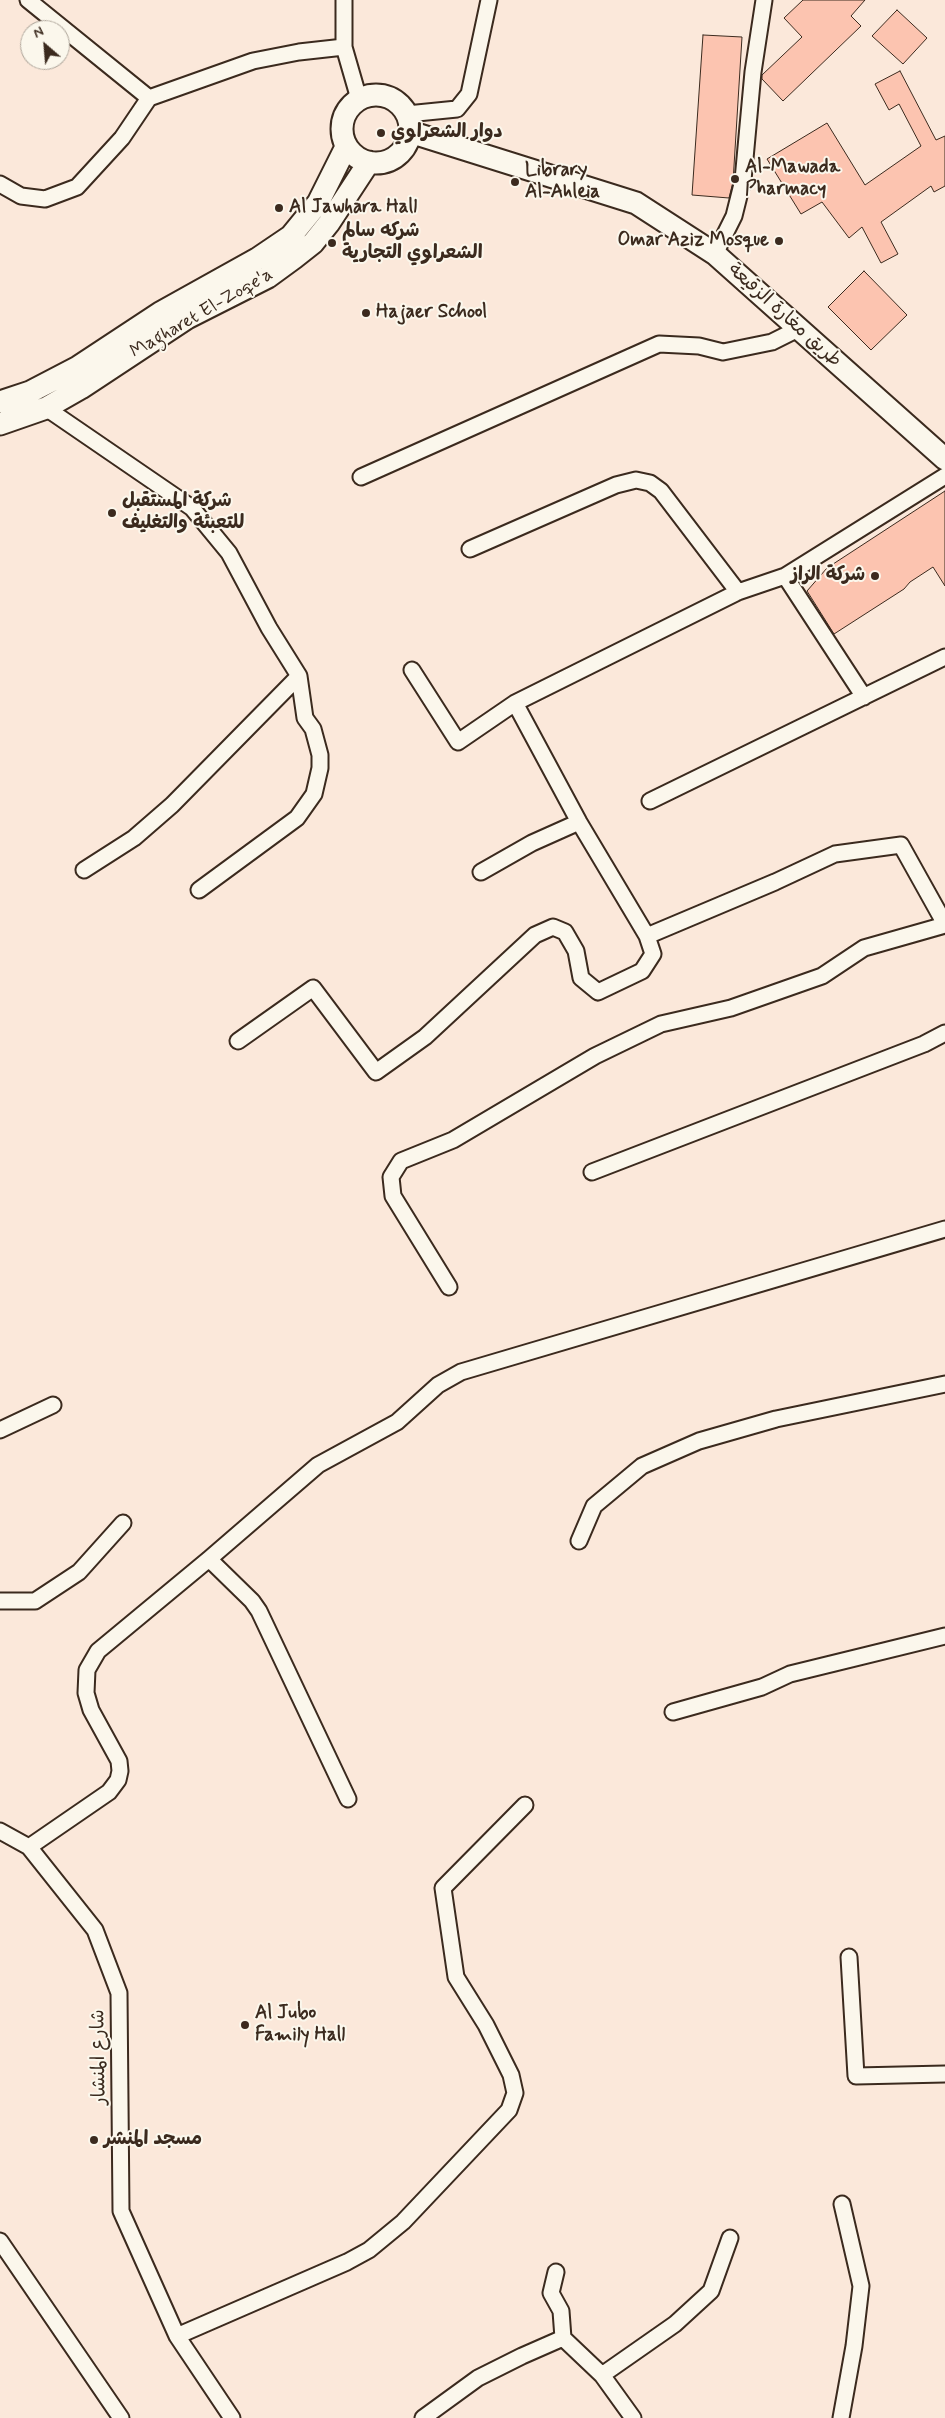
<!DOCTYPE html>
<html>
<head>
<meta charset="utf-8">
<style>
	body { margin:0 }
	#map { position:relative; width:945px; height:2418px; overflow:hidden; background:#fbe8da; font-family:Mynerve,sans-serif }
	canvas { display:block }
	.north { position:absolute; left:20px; top:20px; width:50px; height:50px; box-sizing:border-box; background:#fbf7ec; border:1px solid #aea59a; border-radius:50%; rotate:333deg; font-size:14px; font-weight:700; line-height:20px; text-align:center; color:#3b2a1e }
	.north::after { content:''; display:block; margin:auto; width:18px; height:22px; background:#3b2a1e; clip-path:polygon(50% 0,100% 100%,50% 72%,0 100%) }
</style>
</head>
<body>
<div id="map">
<canvas width="945" height="2418"></canvas>
<div class="north">N</div>
</div>
<script>
const ctx = document.querySelector('canvas').getContext('2d');
ctx.lineJoin = 'round';
function fillPath(path, color) { ctx.fillStyle = color; ctx.fill(path, 'evenodd'); }
const shape = rows => new Path2D(rows.map(r => 'M' + r).join(''));
function trace(path, color, width, dash) { ctx.strokeStyle = color; ctx.lineWidth = width; ctx.lineCap = dash ? 'butt' : 'round'; ctx.setLineDash(dash || []); ctx.stroke(path); }
function label(font, color, halo, rows, align = 'center') {
  ctx.font = font + ' Mynerve,"Playpen Sans Arabic",sans-serif'; ctx.lineWidth = 4; ctx.setLineDash([]); ctx.textBaseline = 'middle'; ctx.strokeStyle = halo; ctx.fillStyle = color; for (const [text, x, y, turn = 0] of rows) {
    ctx.save(); ctx.translate(x, y); ctx.rotate((+turn || 0) * Math.PI / 180); ctx.textAlign = isNaN(turn) ? turn : align; if (halo) ctx.strokeText(text, 0, 0); ctx.fillText(text, 0, 0); ctx.restore();
  }
}
const building = shape([
	[803,0,865,0,851,16,861,26,783,101,762,79,762,75,802,37,784,18,803,0],
	[897,10,927,38,903,64,872,36,897,10],
	[703,35,742,37,733,182,729,198,692,195,703,35],
	[900,71,936,140,945,136,945,186,934,192,931,186,881,222,898,254,881,263,862,227,849,238,822,202,801,214,767,159,827,123,865,185,921,146,899,104,889,110,875,84,900,71],
	[864,271,907,315,871,350,828,307,864,271],
	[945,491,945,586,933,567,910,582,904,589,834,634,807,591,827,568,945,491]
]);
fillPath(building, '#fcc4b0');
trace(building, '#3b2a1e', 1);
const street = shape([
	[28,0,149,98],
	[344,47,344,0],
	[407,114,457,109,469,94,489,0],
	[0,184,21,196,45,199,77,187,122,138,149,98,253,61,299,52,344,47,359,99],
	[715,254,734,216,743,180,753,72,764,0],
	[46,408,192,508,229,553,269,628,299,676,305,718,313,729,320,755,320,768,314,794,297,818,199,890],
	[361,477,659,344,699,346,723,352,772,342,798,329],
	[470,549,616,485,636,480,650,483,661,491,738,592],
	[785,576,864,697],
	[412,670,458,742,515,703,738,592,785,576,945,476],
	[650,801,945,657],
	[84,870,134,838,172,805,299,676],
	[481,872,532,843,579,822],
	[647,936,775,882,835,854,901,845,945,924],
	[238,1041,313,988,376,1072,425,1037,535,935,553,927,565,932,576,951,581,978,598,992,642,971,653,954,647,936,579,822,515,703],
	[592,1172,924,1044,945,1033],
	[449,1287,393,1196,391,1177,401,1161,453,1140,595,1056,661,1024,731,1008,822,976,864,948,945,925],
	[0,1430,53,1405],
	[579,1541,594,1506,642,1466,699,1441,776,1419,945,1384],
	[209,1559,252,1601,259,1611,348,1799],
	[0,1601,35,1601,79,1572,123,1523],
	[673,1712,762,1687,790,1674,945,1636],
	[0,1831,29,1847,95,1930,119,1993,121,2211,177,2336,232,2418],
	[29,1847,109,1792,118,1780,120,1771,119,1761,91,1710,86,1693,87,1670,98,1651,209,1559,318,1465,397,1422,438,1385,461,1372,945,1229],
	[849,1957,856,2076,945,2074],
	[0,2241,121,2418],
	[556,2272,551,2293,561,2311,563,2338],
	[177,2336,347,2262,369,2250,403,2222,509,2110,515,2093,511,2075,486,2025,456,1977,443,1888,525,1805],
	[602,2375,675,2324,711,2291,730,2238],
	[423,2418,478,2378,522,2356,563,2338,602,2375,633,2418],
	[841,2418,854,2346,861,2286,842,2204]
]);
const secondary = shape([
	'342 129a34 34 0 1 1 68 0a34 34 0 1 1-68 0Z',
	[410,132,636,203,715,254,945,459],
	[0,402,30,392,78,367,160,313,257,259,291,236,318,203,346,147],
	[0,424,46,408,81,388,187,318,268,277,294,258,313,243,329,223,369,162]
]);
trace(street, '#3b2a1e', 19);
trace(secondary, '#3b2a1e', 25);
trace(street, '#fbf7ec', 15);
trace(secondary, '#fbf7ec', 21);
for (const [x, y, r, color] of [
	[381,133,5,"#3b2a1e"],
	[735,179,5,"#3b2a1e"],
	[515,182,5,"#3b2a1e"],
	[279,208,5,"#3b2a1e"],
	[779,241,5,"#3b2a1e"],
	[332,243,5,"#3b2a1e"],
	[366,313,5,"#3b2a1e"],
	[112,513,5,"#3b2a1e"],
	[875,576,5,"#3b2a1e"],
	[245,2025,5,"#3b2a1e"],
	[94,2140,5,"#3b2a1e"]
]) { const dot = new Path2D(); dot.arc(x, y, r, 0, 2 * Math.PI); ctx.fillStyle = color; ctx.fill(dot); trace(dot, '#fbf7ec', 2); }
label('bold 19px', '#3b2a1e', '#fbf7ec', [
	["دوار الشعراوي",391,133],
	["Al-Mawada",745,168],
	["Pharmacy",745,190],
	["Library",525,171],
	["Al-Ahleia",525,193],
	["Al Jawhara Hall",289,208],
	["شركه سالم",342,232],
	["الشعراوي التجارية",342,254],
	["Omar Aziz Mosque",769,241,"right"],
	["Hajaer School",376,313],
	["شركة المستقبل",122,502],
	["للتعبئة والتغليف",122,524],
	["شركة الراز",865,576,"right"],
	["Al Jubo",255,2014],
	["Family Hall",255,2036],
	["مسجد المنشر",104,2140]
], 'left');
label('19px', '#3b2a1e', '#fbf7ec', [
	["Magharet El-Zoqe'a",202,314,-30],
	["طريق مغارة الزقيعة",784,316,42],
	["شارع المنشار",100,2057,-91]
]);
</script>
</body>
</html>
